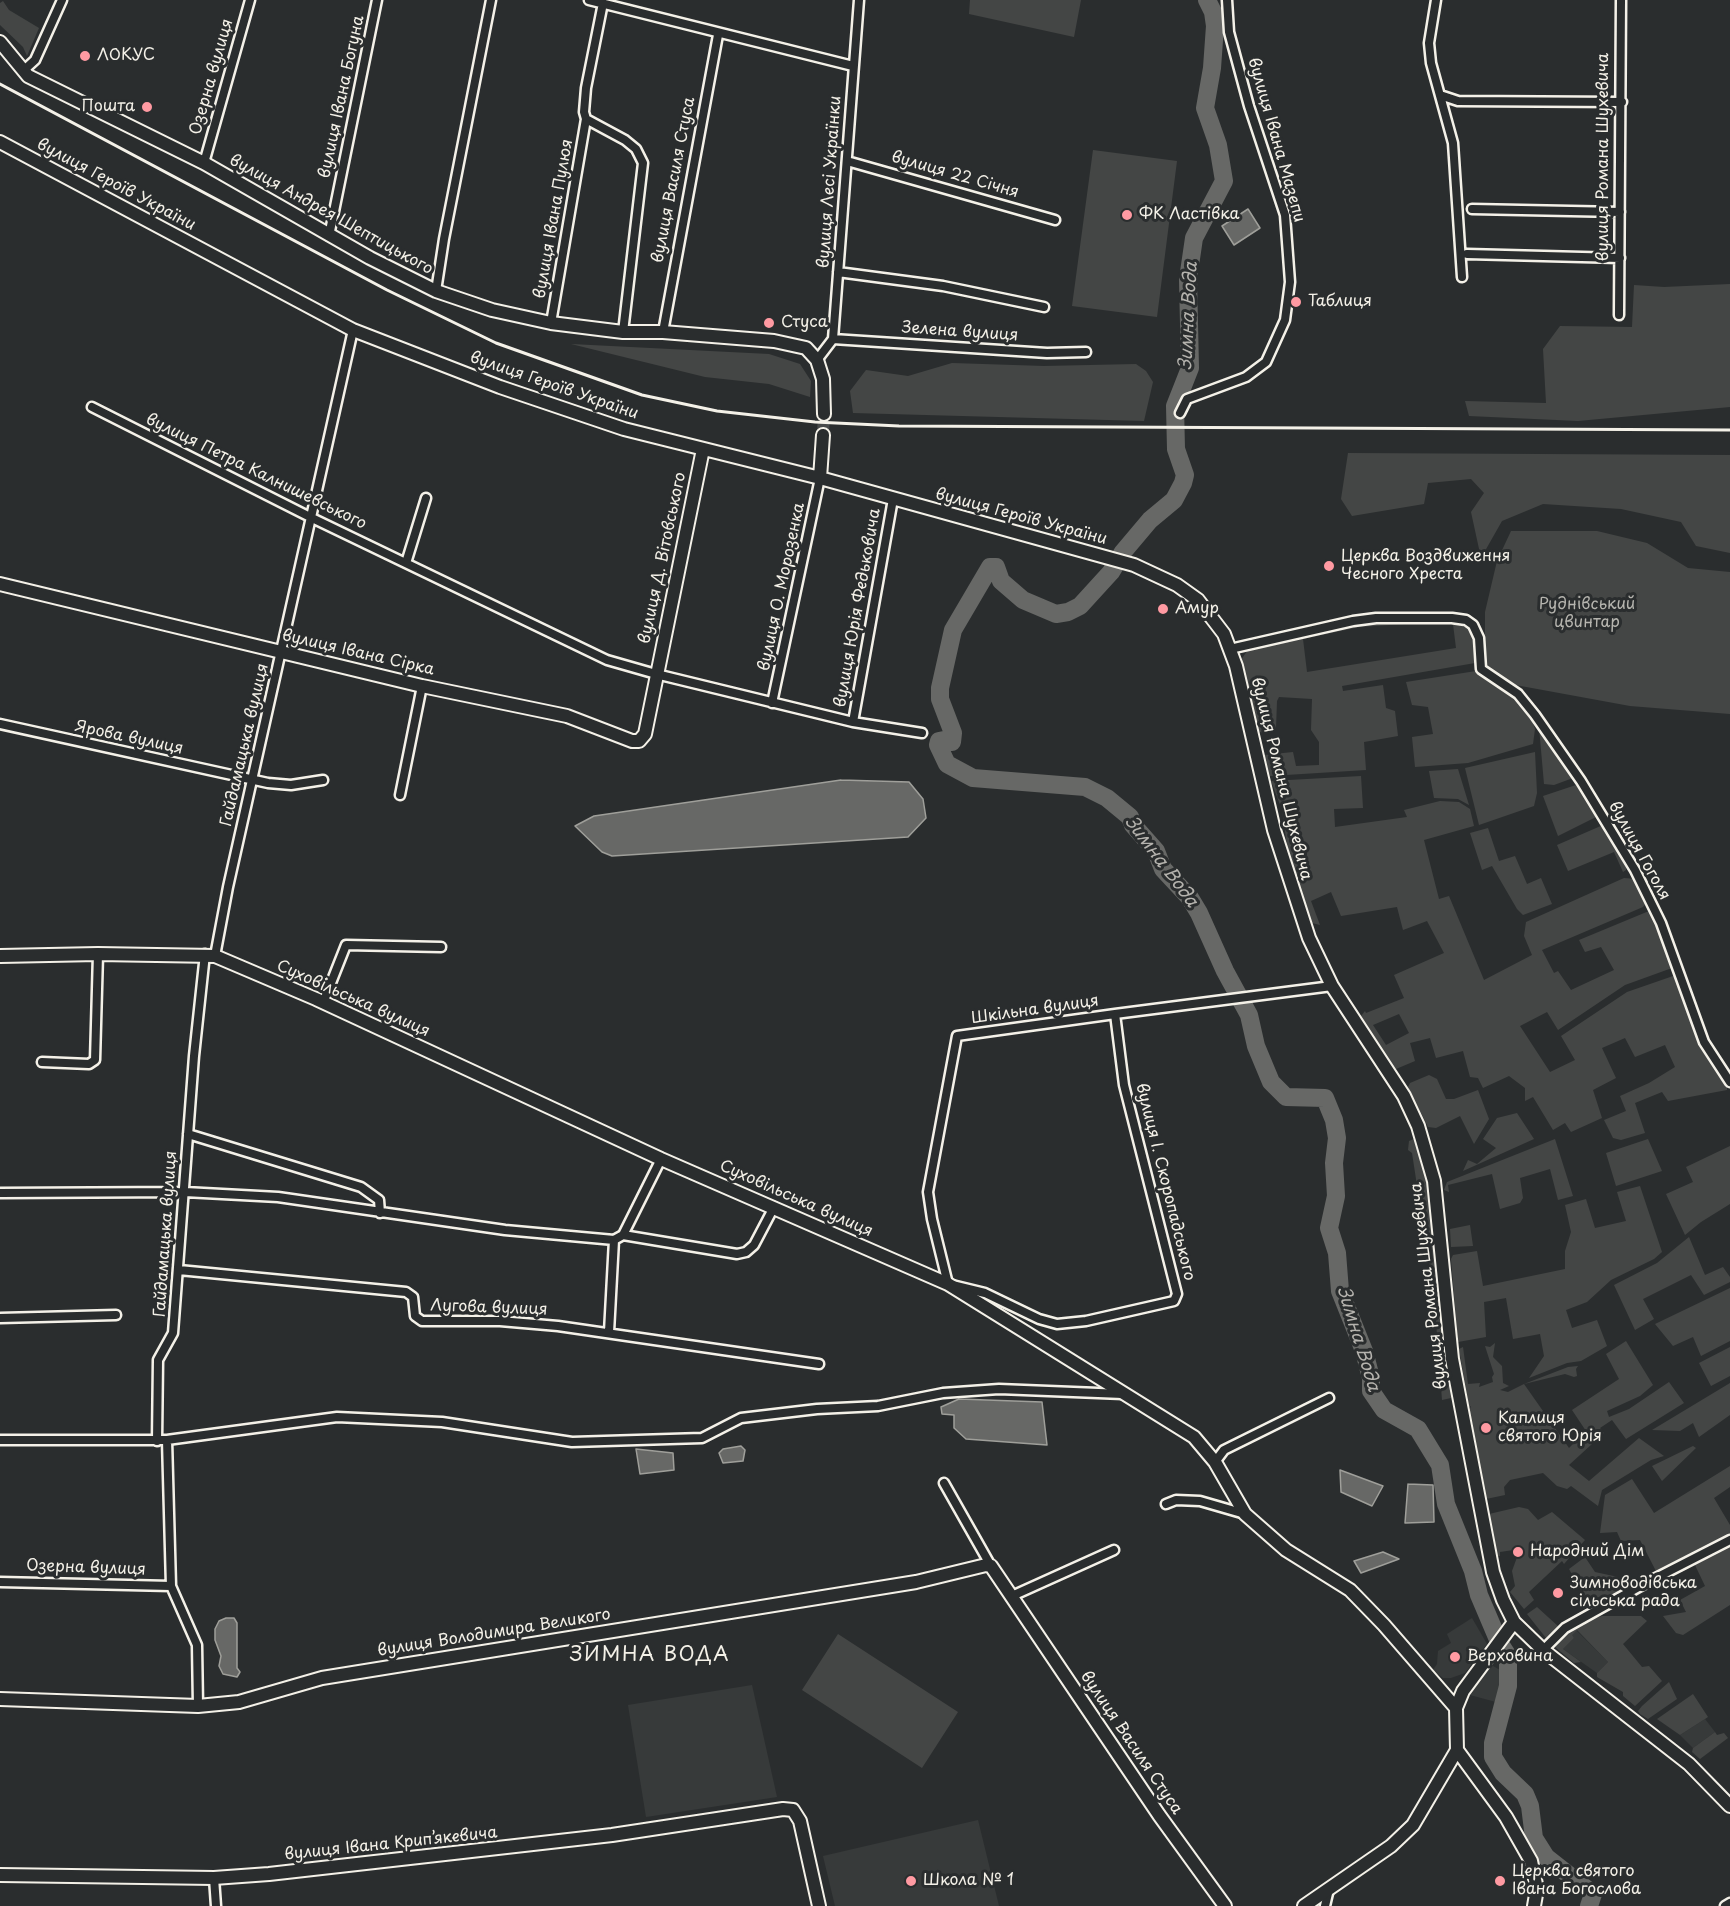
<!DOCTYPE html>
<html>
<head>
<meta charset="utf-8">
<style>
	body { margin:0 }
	canvas { display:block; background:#2a2d2e }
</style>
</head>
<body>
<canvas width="1730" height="1906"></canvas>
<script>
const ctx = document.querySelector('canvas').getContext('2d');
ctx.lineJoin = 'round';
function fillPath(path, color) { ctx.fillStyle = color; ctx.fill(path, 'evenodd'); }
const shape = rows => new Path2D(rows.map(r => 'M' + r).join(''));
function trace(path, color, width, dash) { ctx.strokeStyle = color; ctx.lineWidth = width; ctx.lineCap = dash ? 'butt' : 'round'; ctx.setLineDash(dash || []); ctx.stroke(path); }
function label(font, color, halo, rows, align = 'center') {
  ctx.font = font + ' "Playpen Sans",sans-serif'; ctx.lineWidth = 6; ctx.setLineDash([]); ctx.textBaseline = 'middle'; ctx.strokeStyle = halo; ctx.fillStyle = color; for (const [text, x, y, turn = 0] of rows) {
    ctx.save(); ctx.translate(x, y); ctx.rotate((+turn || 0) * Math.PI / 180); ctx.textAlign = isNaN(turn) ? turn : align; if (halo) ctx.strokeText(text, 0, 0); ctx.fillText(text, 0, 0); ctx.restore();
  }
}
fillPath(shape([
	[1472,1618,1487,1644,1465,1673,1451,1678,1443,1678,1433,1670,1437,1664,1438,1651,1451,1643,1447,1634],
	[1576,1630,1608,1662,1597,1673,1563,1649,1574,1638,1571,1635],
	[1488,1663,1505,1673,1496,1702,1470,1695],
	[752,1685,777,1797,646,1817,628,1705],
	[1705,1719,1715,1732,1693,1748,1680,1735],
	[978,1820,999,1906,835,1906,823,1856]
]), '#373a3a');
fillPath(shape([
	[970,0,1081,0,1074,37,969,14],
	[3,1,9,10,39,28,27,56,23,47,0,25,0,3],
	[1093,150,1177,161,1157,317,1072,306],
	[1730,284,1730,407,1578,421,1469,416,1465,401,1546,403,1543,349,1560,326,1632,327,1634,285,1664,287],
	[571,344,769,354,800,364,811,381,810,397,769,384,705,377],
	[952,363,1044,366,1136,364,1146,371,1153,382,1144,421,853,413,850,391,866,370,908,376],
	[1348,453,1730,455,1730,553,1696,546,1681,522,1621,509,1543,504,1502,521,1481,558,1471,512,1484,493,1471,479,1428,483,1424,504,1352,516,1341,499],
	[1511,531,1597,531,1647,543,1688,568,1730,572,1730,714,1630,706,1510,684,1485,664,1485,612,1497,561],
	[1454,621,1471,631,1476,641,1475,663,1342,686,1343,691,1383,685,1386,708,1395,711,1398,736,1364,742,1366,770,1270,776,1264,755,1293,752,1296,766,1319,765,1319,742,1311,730,1312,699,1279,697,1277,701,1276,728,1263,729,1263,733,1258,731,1241,660,1249,648,1367,622],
	[1420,623,1453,624,1456,648,1307,672,1303,639,1359,627],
	[1476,671,1517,697,1529,711,1535,729,1533,744,1468,763,1415,767,1412,737,1433,734,1428,707,1412,705,1406,682],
	[1539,727,1574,777,1573,778,1554,785,1544,784],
	[1535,752,1537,793,1534,806,1479,825,1465,768],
	[1458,769,1469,805,1458,799,1434,798,1429,771],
	[1361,776,1363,808,1334,809,1335,827,1407,817,1404,810,1440,801,1459,802,1470,809,1474,826,1424,840,1439,899,1449,896,1484,980,1532,955,1524,936,1526,922,1624,878,1636,879,1646,903,1643,907,1542,950,1554,973,1558,971,1571,990,1614,970,1601,947,1585,952,1579,940,1649,911,1653,913,1672,968,1625,985,1558,1030,1547,1012,1520,1026,1550,1072,1575,1060,1561,1036,1627,992,1676,975,1698,1034,1698,1044,1727,1084,1727,1090,1668,1101,1662,1092,1635,1103,1645,1133,1621,1140,1613,1138,1604,1120,1626,1111,1620,1096,1649,1083,1675,1067,1665,1045,1635,1057,1625,1038,1602,1048,1616,1078,1593,1090,1602,1118,1571,1132,1565,1123,1553,1130,1533,1097,1525,1101,1525,1088,1509,1076,1483,1088,1478,1078,1470,1077,1463,1051,1436,1058,1430,1038,1410,1043,1415,1061,1396,1069,1361,1016,1365,1011,1366,1013,1404,998,1394,975,1444,953,1427,921,1403,930,1397,907,1341,916,1331,892,1311,901,1320,925,1312,923,1287,846,1282,810,1271,781],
	[1399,1014,1409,1033,1386,1045,1373,1025],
	[1579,784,1598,816,1558,836,1543,796],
	[1603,825,1626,864,1626,870,1623,872,1614,852,1568,871,1557,845],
	[1488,828,1499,861,1515,856,1527,884,1541,878,1552,904,1523,915,1517,909,1492,866,1482,870,1470,833],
	[1429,1075,1437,1079,1446,1099,1454,1099,1478,1090,1489,1119,1474,1144,1460,1116,1436,1128,1428,1127,1408,1087,1410,1083],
	[1517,1113,1534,1139,1463,1171,1468,1160,1477,1164,1496,1148,1483,1139,1497,1118],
	[1414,1139,1422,1156,1427,1179,1451,1398,1442,1400,1434,1296,1412,1153,1408,1150,1409,1141],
	[1555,1139,1573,1196,1558,1200,1550,1169,1520,1178,1523,1198,1520,1203,1500,1209,1492,1174,1448,1185,1449,1192,1444,1190,1447,1182],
	[1648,1139,1662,1171,1616,1186,1606,1153],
	[1730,1146,1730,1204,1701,1222,1685,1235,1666,1194,1693,1182,1686,1167],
	[1640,1186,1662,1252,1654,1259,1611,1280,1587,1302,1566,1310,1572,1328,1597,1320,1607,1346,1581,1361,1567,1363,1529,1378,1544,1356,1540,1334,1513,1339,1506,1298,1484,1302,1486,1337,1458,1342,1451,1259,1453,1255,1477,1251,1483,1286,1565,1269,1565,1251,1571,1232,1565,1205,1586,1199,1595,1228,1626,1221,1617,1192],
	[1470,1225,1473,1246,1451,1247,1450,1229],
	[1689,1237,1705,1275,1723,1267,1730,1277,1730,1282,1704,1295,1691,1275,1643,1299,1654,1319,1635,1330,1614,1285,1657,1263],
	[1730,1288,1730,1341,1701,1356,1693,1337,1673,1346,1655,1324],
	[1626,1341,1653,1385,1640,1396,1607,1411,1609,1417,1629,1409,1669,1382,1684,1403,1626,1439,1612,1420,1600,1428,1604,1433,1569,1465,1589,1481,1639,1438,1664,1456,1651,1460,1602,1490,1598,1506,1571,1486,1567,1489,1557,1486,1543,1473,1510,1480,1504,1487,1505,1495,1486,1499,1472,1422,1467,1419,1471,1406,1469,1407,1459,1349,1463,1347,1468,1384,1480,1383,1479,1387,1493,1382,1492,1377,1494,1374,1485,1346,1490,1347,1495,1343,1493,1357,1502,1366,1503,1383,1509,1386,1500,1390,1508,1392,1524,1384,1568,1367,1578,1366,1576,1369,1577,1376,1574,1377,1565,1374,1524,1384,1569,1448,1586,1431,1572,1410,1619,1379,1606,1354],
	[1730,1347,1730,1376,1711,1386,1699,1363],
	[1730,1383,1730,1415,1699,1437,1693,1423,1680,1431,1652,1430],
	[1693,1446,1696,1448,1662,1481,1652,1466],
	[1730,1466,1730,1487,1714,1498,1730,1525,1730,1535,1657,1573,1640,1540,1621,1541,1617,1532,1600,1533,1605,1495,1632,1479,1654,1513],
	[1519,1507,1528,1509,1538,1520,1552,1512,1585,1540,1564,1564,1562,1561,1529,1592,1534,1600,1524,1609,1510,1592,1515,1586,1512,1571,1520,1549,1500,1552,1500,1556,1497,1556,1489,1514],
	[1730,1544,1730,1605,1683,1635,1676,1633,1663,1616,1686,1612,1680,1600,1705,1586,1695,1565,1629,1600,1618,1603],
	[1585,1557,1595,1572,1641,1582,1591,1609,1569,1569],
	[1537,1607,1559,1627,1546,1638,1527,1614],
	[1602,1616,1641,1616,1647,1621,1623,1644,1642,1667,1649,1666,1662,1681,1635,1706,1623,1696,1623,1692,1597,1677,1597,1673,1608,1662,1577,1630,1572,1635,1574,1638,1563,1649,1581,1662,1574,1663,1555,1647,1569,1631,1586,1621],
	[838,1634,958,1712,922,1768,802,1690],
	[1669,1682,1677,1699,1648,1719,1640,1714,1638,1711,1642,1706],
	[1693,1694,1708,1717,1705,1719,1680,1735,1657,1719],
	[1715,1732,1717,1735,1724,1733,1728,1738,1700,1759,1692,1752,1693,1748]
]), '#444645');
const water = shape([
	[1248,209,1260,228,1234,245,1222,226,1248,209],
	[841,780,909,782,923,799,926,818,908,837,612,856,602,852,575,826,594,816,841,780],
	[959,1399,1042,1402,1047,1445,966,1439,954,1428,954,1415,942,1414,941,1407,959,1399],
	[741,1446,745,1450,743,1461,723,1463,719,1453,723,1449,741,1446],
	[636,1449,673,1453,674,1470,640,1474,636,1449],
	[1340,1470,1383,1486,1372,1506,1341,1492,1340,1470],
	[1408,1484,1433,1485,1434,1522,1405,1523,1408,1484],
	[1383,1552,1399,1559,1361,1573,1354,1561,1383,1552],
	[226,1618,234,1618,237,1623,237,1668,240,1672,237,1677,223,1674,219,1666,221,1656,215,1640,215,1629,219,1621,226,1618]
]);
fillPath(water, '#676866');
trace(water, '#9f9f9a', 1.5);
trace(shape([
	[1207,0,1213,12,1215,26,1212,68,1205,108,1218,145,1224,181,1194,238,1188,279,1190,368,1175,406,1176,449,1185,475,1183,483,1174,500,1150,520,1123,552,1111,572,1080,606,1068,612,1056,614,1023,600,1001,581,996,567,990,567,953,630,940,688,940,699,953,733,952,742,944,740,939,741,938,745,947,764,973,778,1085,787,1107,798,1130,817,1133,825,1156,851,1163,869,1190,898,1199,913,1225,971,1249,1015,1256,1046,1271,1082,1286,1097,1325,1098,1334,1120,1337,1138,1334,1163,1336,1196,1329,1228,1337,1253,1340,1291,1364,1351,1371,1378,1371,1391,1384,1410,1418,1429,1440,1465,1446,1504,1473,1571,1479,1595,1499,1642,1508,1656,1508,1686,1493,1743,1493,1757,1503,1773,1525,1794,1530,1806,1534,1838,1546,1857,1593,1894,1589,1906]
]), '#676866', 18);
trace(shape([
	[823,435,824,414]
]), '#484a4a', 12, [12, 6]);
const street = shape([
	[589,0,853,66],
	[1436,0,1429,43,1431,63,1453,143,1462,277],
	[603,3,586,88,584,112,586,119,625,140,636,149,643,163,623,332],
	[23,71,35,60,62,0],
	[1440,95,1458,101,1622,102],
	[847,161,1055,220],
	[204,163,250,0],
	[1472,209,1620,212],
	[329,236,377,0],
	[1467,254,1620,258],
	[838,272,943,286,1044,307],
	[436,291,444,239,491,0],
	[1619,315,1621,0],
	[551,323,586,119],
	[663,332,718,35],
	[833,339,1047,353,1086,352],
	[817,360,833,339,859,0],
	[92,407,312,518,607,660,656,674,853,722,922,733],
	[1180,413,1187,399,1246,377,1266,362,1285,320,1290,282,1285,215,1249,106,1229,32,1227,0],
	[406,563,426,498],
	[1230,649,1353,621,1376,618,1452,618,1466,620,1473,625,1479,638,1481,669,1518,694,1535,715,1581,781,1635,870,1661,923,1704,1042,1730,1082],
	[772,703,820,478],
	[853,722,893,499],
	[0,724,268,783,291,785,323,780],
	[400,795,422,686],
	[215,956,228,887,353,330],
	[323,1003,346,945,441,947],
	[1115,1014,1124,1085,1177,1294,1174,1301,1086,1321,1057,1324,1039,1319,985,1293,948,1284,932,1219,928,1192,957,1036,1115,1014,1332,986],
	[42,1062,89,1064,95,1060,98,954],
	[188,1134,361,1187,379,1200,380,1213],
	[0,1193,185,1192,278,1197,505,1230,614,1240,623,1235,737,1254,746,1252,754,1245,774,1207],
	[623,1235,661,1159],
	[179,1270,406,1292,413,1297,415,1316,422,1321,500,1321,558,1326,819,1364],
	[0,1318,116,1315],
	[609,1332,614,1240],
	[0,1440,167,1440,337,1417,442,1422,572,1442,702,1438,741,1418,817,1409,878,1406,943,1393,999,1389,1123,1394],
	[167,1440,171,1586,197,1645,198,1706],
	[157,1441,158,1360,173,1333,194,1056,205,954],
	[1215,1462,1224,1450,1329,1398],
	[944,1483,991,1566],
	[1166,1504,1176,1500,1200,1501,1245,1514],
	[0,1582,171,1586],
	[1012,1596,1114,1550],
	[1543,1650,1565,1628,1644,1584,1730,1540],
	[214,1878,216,1906],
	[1325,1906,1329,1889],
	[1725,1906,1730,1903]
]);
const secondary = shape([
	[0,42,28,76,204,163,370,258,436,291,492,310,551,323,623,332,663,332,774,341,806,348,817,360,823,379,824,414],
	[0,142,353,330,500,387,624,429,820,478,1134,565,1177,585,1198,600,1224,634,1236,666,1274,830,1309,938,1332,986,1404,1096,1418,1126,1434,1181,1452,1359,1493,1572,1503,1600,1514,1622,1543,1650,1689,1764,1730,1806],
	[820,478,823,435],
	[0,584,422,686,567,716,632,741,639,741,645,734,703,449],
	[0,956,98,954,215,956,316,999,661,1159,948,1284,1194,1437,1215,1462,1245,1514,1286,1550,1350,1590,1384,1625,1456,1708],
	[0,1699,198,1706,239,1702,322,1678,916,1582,986,1565,991,1566,1159,1815,1225,1906],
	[1457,1750,1506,1817,1531,1861,1537,1889,1534,1906],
	[0,1875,214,1878,269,1874,612,1835,783,1809,793,1810,800,1821,819,1906],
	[1304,1906,1391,1846,1413,1825,1457,1750,1456,1708,1463,1691,1514,1622]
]);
trace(street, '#f4f1e8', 13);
trace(secondary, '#f4f1e8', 16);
trace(street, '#2a2d2e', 8);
trace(secondary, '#2a2d2e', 12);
trace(shape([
	[0,84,387,290,496,343,642,395,717,411,815,422,899,426,1730,430]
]), '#f4f1e8', 3);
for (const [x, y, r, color] of [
	[85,56,6,"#ff9aa2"],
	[147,107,6,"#ff9aa2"],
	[1127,215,6,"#ff9aa2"],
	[1296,302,6,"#ff9aa2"],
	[769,323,6,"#ff9aa2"],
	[1329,566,6,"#ff9aa2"],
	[1163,609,6,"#ff9aa2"],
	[1486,1428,6,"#ff9aa2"],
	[1518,1552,6,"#ff9aa2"],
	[1558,1593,6,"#ff9aa2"],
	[1455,1657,6,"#ff9aa2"],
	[911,1881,6,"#ff9aa2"],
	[1500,1881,6,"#ff9aa2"]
]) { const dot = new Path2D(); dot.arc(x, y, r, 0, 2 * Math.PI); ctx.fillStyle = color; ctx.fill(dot); trace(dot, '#2a2d2e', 2); }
label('16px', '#f4f1e8', '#2a2d2e', [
	["ЛОКУС",97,56],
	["Пошта",135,107,"right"],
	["ФК Ластівка",1139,215],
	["Таблиця",1308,302],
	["Стуса",781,323],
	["Церква Воздвиження",1341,557],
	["Чесного Хреста",1341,575],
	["Амур",1175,609],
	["Каплиця",1498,1419],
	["святого Юрія",1498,1437],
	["Народний Дім",1530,1552],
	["Зимноводівська",1570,1584],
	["сільська рада",1570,1602],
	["Верховина",1467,1657],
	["Церква святого",1512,1872],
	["Івана Богослова",1512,1890],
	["Школа № 1",923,1881]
], 'left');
label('16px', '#f4f1e8', '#2a2d2e', [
	["Озерна вулиця",212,77,-74],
	["вулиця Івана Богуна",342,97,-78],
	["вулиця Івана Мазепи",1276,140,74],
	["вулиця Романа Шухевича",1604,157,-90],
	["вулиця 22 Січня",955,175,16],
	["вулиця Василя Стуса",674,180,-79],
	["вулиця Лесі Українки",830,182,-86],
	["вулиця Героїв України",116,185,28],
	["вулиця Андрея Шептицького",331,215,29],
	["вулиця Івана Пулюя",554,219,-80],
	["Зелена вулиця",960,332,4],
	["вулиця Героїв України",554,386,19],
	["вулиця Петра Калнишевського",256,472,26],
	["вулиця Героїв України",1021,517,15],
	["вулиця Д. Вітовського",663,558,-78],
	["вулиця О. Морозенка",782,587,-78],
	["вулиця Юрія Федьковича",858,608,-80],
	["вулиця Івана Сірка",358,653,13],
	["Ярова вулиця",129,738,12],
	["Гайдамацька вулиця",245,745,-77],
	["вулиця Романа Шухевича",1281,779,76],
	["вулиця Гоголя",1639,851,61],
	["Суховільська вулиця",353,999,24],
	["Шкільна вулиця",1035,1010,-8],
	["вулиця І. Скоропадського",1165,1182,76],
	["Суховільська вулиця",796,1199,24],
	["Гайдамацька вулиця",166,1234,-86],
	["вулиця Романа Шухевича",1429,1286,-97],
	["Лугова вулиця",489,1308,2],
	["Озерна вулиця",86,1568,2],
	["вулиця Володимира Великого",494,1633,-9],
	["вулиця Василя Стуса",1131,1743,56],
	["вулиця Івана Крипʼякевича",391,1844,-6]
]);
label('16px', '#b6b5af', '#2a2d2e', [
	["Руднівський",1587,605],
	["цвинтар",1587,623]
]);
label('italic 18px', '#b5b3ae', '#2a2d2e', [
	["Зимна Вода",1189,316,-87],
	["Зимна Вода",1161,862,53],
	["Зимна Вода",1358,1339,73]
]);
ctx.letterSpacing = '1.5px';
label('20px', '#f4f1e8', '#2a2d2e', [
	["ЗИМНА ВОДА",650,1655]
]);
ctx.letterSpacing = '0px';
</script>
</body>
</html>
